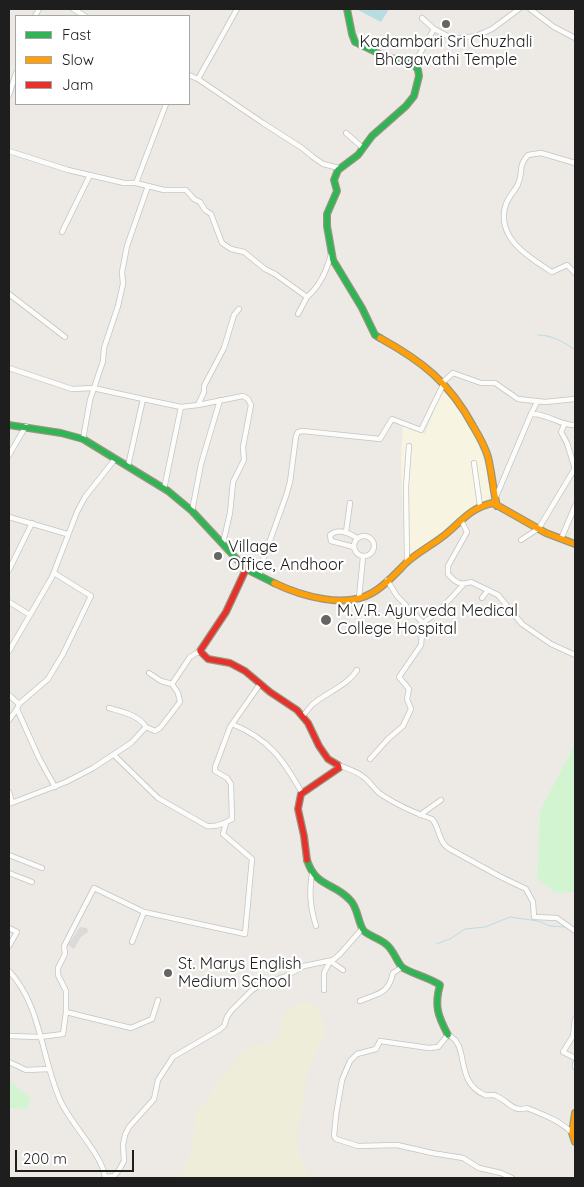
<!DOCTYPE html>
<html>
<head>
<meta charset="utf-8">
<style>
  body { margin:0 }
  #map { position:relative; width:584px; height:1187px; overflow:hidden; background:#edeae6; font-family:Quicksand,sans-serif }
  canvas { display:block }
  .frame { position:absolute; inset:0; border:10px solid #1e1e1e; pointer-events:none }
  .legend { position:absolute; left:15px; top:15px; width:175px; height:90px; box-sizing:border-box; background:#fff; border:1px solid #a5a5a5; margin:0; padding:6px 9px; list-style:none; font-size:15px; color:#1e1e1e }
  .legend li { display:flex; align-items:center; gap:10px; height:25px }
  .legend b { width:25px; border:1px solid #a5a5a5 }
  .scale { position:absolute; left:15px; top:1150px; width:119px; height:22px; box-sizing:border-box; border:2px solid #1e1e1e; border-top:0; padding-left:6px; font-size:15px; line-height:18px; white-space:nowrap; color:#1e1e1e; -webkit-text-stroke:4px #fff; paint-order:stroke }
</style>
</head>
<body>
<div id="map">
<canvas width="584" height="1187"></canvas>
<div class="frame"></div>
<ul class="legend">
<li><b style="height:6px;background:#30b455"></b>Fast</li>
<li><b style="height:6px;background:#ff9f0a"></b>Slow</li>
<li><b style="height:6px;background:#e5322d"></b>Jam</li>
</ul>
<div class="scale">200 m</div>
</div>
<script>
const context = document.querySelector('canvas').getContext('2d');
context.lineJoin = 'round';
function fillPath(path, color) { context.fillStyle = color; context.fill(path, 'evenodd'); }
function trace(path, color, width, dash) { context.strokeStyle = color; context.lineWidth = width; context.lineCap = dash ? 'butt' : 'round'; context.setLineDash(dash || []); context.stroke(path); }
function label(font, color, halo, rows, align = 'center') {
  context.font = font + ' Quicksand,sans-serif'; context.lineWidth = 4.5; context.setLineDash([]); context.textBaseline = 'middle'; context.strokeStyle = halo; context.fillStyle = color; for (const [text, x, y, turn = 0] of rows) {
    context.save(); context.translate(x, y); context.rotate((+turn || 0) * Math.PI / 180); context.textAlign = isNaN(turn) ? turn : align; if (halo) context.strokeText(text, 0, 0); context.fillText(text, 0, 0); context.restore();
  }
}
fillPath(new Path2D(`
  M80,927L87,928L88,932L81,937L74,949L68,945Z`), '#dcdad8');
fillPath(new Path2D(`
  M443,388L454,398L473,431L487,468L491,489L490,496L488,499L480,503L425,547L413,556L404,558L401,459L403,426L425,434Z`), '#f7f4e1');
fillPath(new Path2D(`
  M305,1002L317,1006L327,1033L320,1044L306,1076L302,1112L297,1132L298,1148L305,1169L312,1178H180L190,1153L196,1112L207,1100L221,1079L248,1046L267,1044L279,1036L282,1020L288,1008Z`), '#eeedd9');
fillPath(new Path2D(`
  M575,744V892L555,893L537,878L540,811Z
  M9,1080L30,1098L28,1109L9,1108Z`), '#d3f4d1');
fillPath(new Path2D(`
  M356,9H389L381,22Z`), '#b8dce2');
trace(new Path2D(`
  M538,335C552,335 564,342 575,350
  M574,927L575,926
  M436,944L450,939L465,929L485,927L510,917L538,921L550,926L566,927`), '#b8dce2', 1);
const street = new Path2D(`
  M73,9L85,16
  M530,9L554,27L575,38
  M35,16L39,9
  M422,18L434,29
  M414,64L434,29L453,39L476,36L492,29L519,9
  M189,75L198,79L263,123L302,148L313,157L323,164L339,168
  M198,79L237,9
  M9,95L16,73
  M166,104L136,183L164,190H186L194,199L200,202L205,210L211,214L222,243L231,249L244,252L265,269L275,274L307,297C320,286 327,270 331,254
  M346,133L363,148
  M9,151L68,170L124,183H136
  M575,163L541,153L528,155C517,167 524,172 518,184C515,191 509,196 506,204C495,237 528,257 552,272L567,265L575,273
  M62,232L90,175
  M9,294L65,337
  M298,314L307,297
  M9,368L72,389L93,388L143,399L128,466
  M443,382L453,373L481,383H495L518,399L545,402L575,399
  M143,399L181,407L198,405L243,396L248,399L251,405L243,447L244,460L233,482L230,513L223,543
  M198,405L204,392V386L224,348L234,315L239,309
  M531,414L537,402
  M565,423L561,432L567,443L575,469
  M83,439L90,400L103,361L104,348L118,306L123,284L122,272L127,246L148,186
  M9,455L26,426
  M474,463L480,506
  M164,489L181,407
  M495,499L531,414C548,413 560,426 575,425
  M192,511L201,464L220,400
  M9,517L67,534
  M461,520L467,532L448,566V574C455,582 460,586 471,582L498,595L522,624L551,644L575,655
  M346,532L350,503
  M354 546a10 10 0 1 1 20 0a10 10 0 1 1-20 0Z
  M561,539L575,506
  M521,540L539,528L575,468
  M354,547L331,541L330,535C338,528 350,533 357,538
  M407,562L406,487L409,446
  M9,570L32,523
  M54,573L91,596L63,654L48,679L19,704L17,709L39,758L55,787
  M260,575V568L286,496L290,482L296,436L298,432L303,431L380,439L392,419L421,430L444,383
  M387,580L397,596L423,623L439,611L463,585
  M359,598L363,557
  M482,598L488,590
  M9,602L30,615
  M9,651L52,577L77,512L85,497L115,459
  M149,673L161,681L172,684
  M9,695L19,704
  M109,708C123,712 138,715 146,727
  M303,716C306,712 309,708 313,704C326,693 348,685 357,670
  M9,720L17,709
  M232,724C269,739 283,759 302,793
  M114,755L158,798L207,826C217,827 224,824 232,819L231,784L227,778L215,771V767L230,727L260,684
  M370,759L388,739L403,726L411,709L407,699L409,689L399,677L421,645L423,623
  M338,765C348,769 358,771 366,779C372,784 375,791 382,795C397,805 415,813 432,819C440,828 438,841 448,848L499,876L526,889L533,902L534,917L557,918L575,931
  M9,792L12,802
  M9,804L66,782L93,768L131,743L146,727L155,731L160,728L180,702L178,693L172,684L190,657L200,651
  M420,815L441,800
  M9,855L42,868
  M9,873L32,882
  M312,873C309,893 310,906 316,926
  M144,912L94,888L64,946L65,954L58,968V975L66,991V1012L131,1028L152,1019L158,1000
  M9,928L17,932L9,946
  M132,942L144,912L245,934L252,859L223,834L226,823
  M9,971C42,1006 41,1059 61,1102C71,1124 104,1157 105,1178
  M324,990V973L330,961L343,970
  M360,1001C378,993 388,995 393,973L402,967
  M575,1019L573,1036L563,1052L575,1058
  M9,1036L40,1037L63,1034L66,1012
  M9,1062L26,1070L49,1069
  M575,1064V1067
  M105,1177L114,1176L119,1170L124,1161L123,1145L125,1135L129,1127L154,1099L158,1080L173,1057L219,1030L224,1026L227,1017L231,1011L251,991L258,986L286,976L304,966L333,960L340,954L362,929
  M512,1178L501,1173L479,1168L463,1158L432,1153L397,1145L358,1146L336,1139L334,1136L336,1115L342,1080L350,1061L357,1054L376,1049L380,1041L429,1048L438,1047L448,1035C471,1045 453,1081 485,1095C488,1096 493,1094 496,1096C508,1100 512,1113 527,1108C542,1114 561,1121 572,1133`);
const fast = new Path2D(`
  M347,9L352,34L355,42L384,56L414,64L418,70L419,76L414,96L406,106L372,136L358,155L338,170L334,180L337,191L327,214V226L333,260L362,308L375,335L380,338
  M9,425L61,433L83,439L168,491L192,511L246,569L274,583
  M307,860C316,888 334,882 350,900C358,907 358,924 364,931C369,936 381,939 387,945C394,951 397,962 402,967C407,972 431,978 440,985C434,1006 438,1016 448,1035`);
const slow = new Path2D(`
  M380,338C422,361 450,383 473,426C479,436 485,446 488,457C492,473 493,490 497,506
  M274,583C301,596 345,609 372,593C385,586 396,573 406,563C418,552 434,544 446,534C463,520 470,508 493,503L546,533L575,544
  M575,1113L572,1133L575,1142`);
const jam = new Path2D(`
  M246,569L226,612L200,651L208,659L230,663L245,671L270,692L297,710L308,723L319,746L328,759L338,765L339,768L301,794L298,809L304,836L307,860`);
trace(street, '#c5c4c2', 6);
trace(fast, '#97967e', 8);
trace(slow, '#97967e', 8);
trace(jam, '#97967e', 8);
trace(street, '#fcfcfb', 4.5);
trace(fast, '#30b455', 5.5);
trace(slow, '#ff9f0a', 5.5);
trace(jam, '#e5322d', 5.5);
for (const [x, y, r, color] of [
  [446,24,5,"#666564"],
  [218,556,5,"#666564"],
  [326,620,6,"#666564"],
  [168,973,5,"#666564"]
]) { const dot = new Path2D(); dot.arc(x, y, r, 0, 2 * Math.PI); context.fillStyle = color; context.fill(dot); trace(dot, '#fff', 2); }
label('16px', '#1e1e1e', '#fff', [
  ["Kadambari Sri Chuzhali",446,42,"center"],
  ["Bhagavathi Temple",446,60,"center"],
  ["Village",228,547],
  ["Office, Andhoor",228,565],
  ["M.V.R. Ayurveda Medical",337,611],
  ["College Hospital",337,629],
  ["St. Marys English",178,964],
  ["Medium School",178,982]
], 'left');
</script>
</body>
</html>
